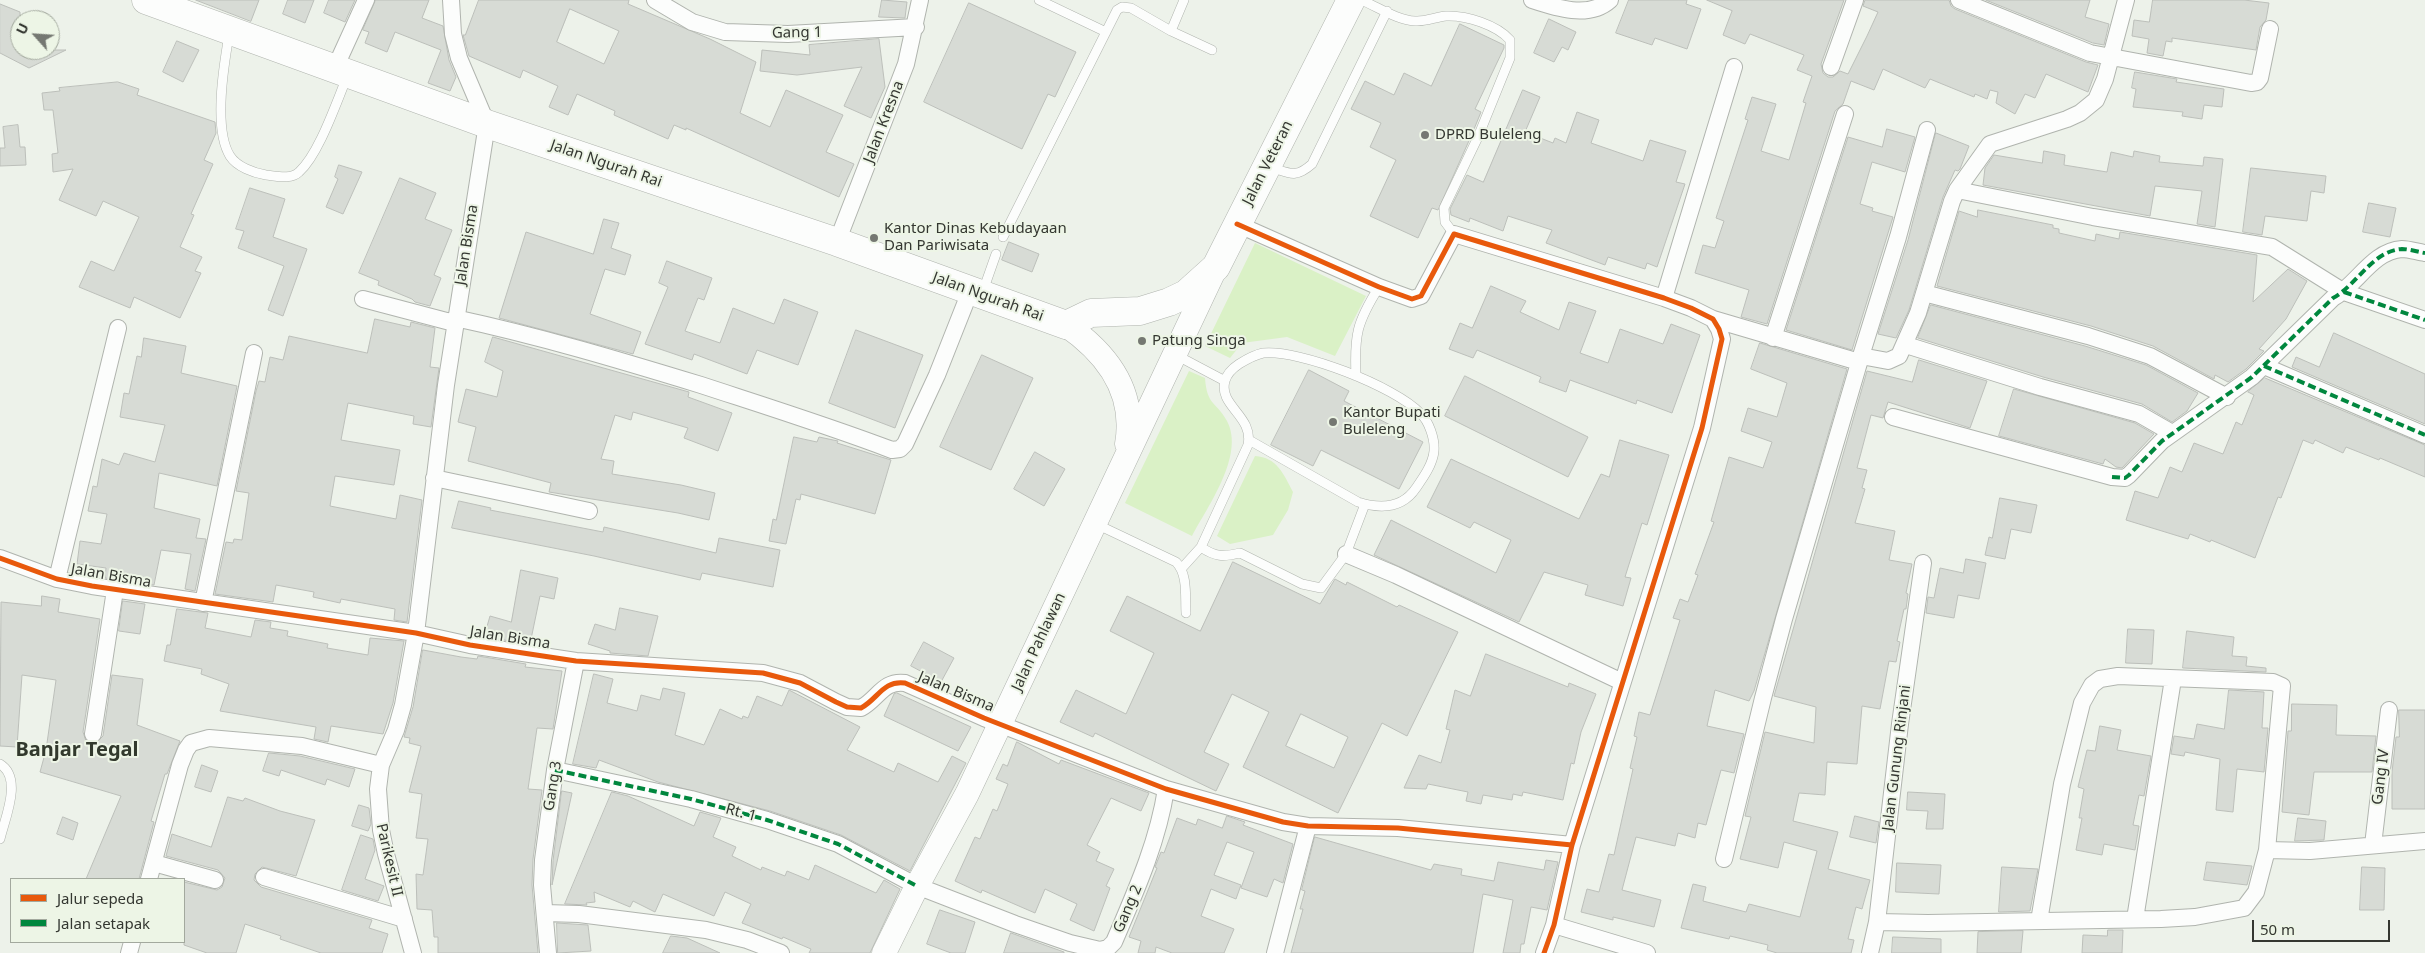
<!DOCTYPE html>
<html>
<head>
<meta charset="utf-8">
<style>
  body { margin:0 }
  #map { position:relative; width:2425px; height:953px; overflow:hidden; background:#edf2ea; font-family:"Noto Sans",sans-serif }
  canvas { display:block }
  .legend { position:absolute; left:10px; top:878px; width:175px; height:65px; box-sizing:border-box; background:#edf5e6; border:1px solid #a3a99e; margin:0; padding:6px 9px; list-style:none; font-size:15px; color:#343731 }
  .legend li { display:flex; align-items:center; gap:10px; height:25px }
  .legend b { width:25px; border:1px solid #a3a99e }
  .north { position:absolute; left:10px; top:10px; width:50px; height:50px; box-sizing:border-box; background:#edf5e6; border:1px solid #a3a99e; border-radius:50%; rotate:296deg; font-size:14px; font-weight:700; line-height:20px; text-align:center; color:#343731 }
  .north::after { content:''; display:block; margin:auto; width:18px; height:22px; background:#757872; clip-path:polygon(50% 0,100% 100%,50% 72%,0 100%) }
  .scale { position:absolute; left:2252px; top:920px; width:138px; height:22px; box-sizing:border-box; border:2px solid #343731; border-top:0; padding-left:6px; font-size:15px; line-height:18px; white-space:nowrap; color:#343731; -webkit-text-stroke:4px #edf5e6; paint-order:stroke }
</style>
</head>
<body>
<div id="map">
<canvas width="2425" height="953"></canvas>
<ul class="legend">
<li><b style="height:6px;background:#e8590c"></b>Jalur sepeda</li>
<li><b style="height:6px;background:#00873e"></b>Jalan setapak</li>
</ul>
<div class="north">U</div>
<div class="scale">50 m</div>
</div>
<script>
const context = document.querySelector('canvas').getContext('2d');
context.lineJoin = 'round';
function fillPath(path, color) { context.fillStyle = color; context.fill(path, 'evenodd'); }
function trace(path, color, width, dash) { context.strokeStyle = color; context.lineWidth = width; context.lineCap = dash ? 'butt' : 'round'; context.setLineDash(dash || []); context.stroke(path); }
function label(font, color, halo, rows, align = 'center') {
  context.font = font + ' "Noto Sans",sans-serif'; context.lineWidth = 4; context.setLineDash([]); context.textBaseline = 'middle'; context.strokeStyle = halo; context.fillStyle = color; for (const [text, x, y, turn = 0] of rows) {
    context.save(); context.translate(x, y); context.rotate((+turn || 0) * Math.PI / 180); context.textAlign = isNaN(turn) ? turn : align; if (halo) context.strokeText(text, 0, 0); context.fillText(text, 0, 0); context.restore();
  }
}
fillPath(new Path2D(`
  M1255,243L1366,296L1335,356L1287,337L1242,343L1230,358L1205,346Z
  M1189,371L1205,378C1207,406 1216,401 1227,421C1245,455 1208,506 1192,536L1125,503Z
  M1255,456C1277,457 1284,475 1293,492L1288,510L1273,535L1230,544L1217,536Z`), '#daf1c6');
const building = new Path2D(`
  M196,0H259L251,21Z
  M288,0H314L305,23L283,14Z
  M329,0H355L345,22L324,13Z
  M376,0H429L422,18L443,26L449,60L456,77L450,91L428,83L441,50L395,32L387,52L365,43L369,32L363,30Z
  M479,0H629L628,4L710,39L756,62L740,113L770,127L786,90L843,115L826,152L854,164L839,197L686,128V130L674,125L668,139L614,115L615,111L577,94L568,115L549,107L558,86L523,70L520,78L469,56L463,35H465ZM570,9L619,31L604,64L557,42Z
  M882,0L907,2L905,18L879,17Z
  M1629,0H1687L1686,4L1701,9L1687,49L1655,38L1652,45L1616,33Z
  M1707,0H1844L1821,64L1823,73L1828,77H1833L1840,71L1848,74L1867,36L1878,12L1863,6L1865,0H1949L1951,6L1955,9L2086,62L2098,65L2088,92L2046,74L2035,98L2025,94L2015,114L1996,103L1998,92L1990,90L1987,99L1975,94L1974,97L1930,79L1925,88L1883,69L1874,90L1851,81L1843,104L1835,111L1767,324L1741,317L1749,290L1695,273L1703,245L1715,248L1724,221L1716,218L1748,120L1745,119L1752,97L1776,104L1761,151L1789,160L1806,103L1803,102L1812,76L1797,70L1804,55L1750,34L1745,44L1723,35L1732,11Z
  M1986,0H2090L2085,17L2109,24L2104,45L2093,43Z
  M2153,0H2244L2269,3L2266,20L2260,27L2256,50L2172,38V42L2166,41L2163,56L2147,53L2149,39L2132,36L2134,20L2149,22Z
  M969,3L1076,52L1055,97L1048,94L1022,149L924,102Z
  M0,4L20,12V50H66L29,68L0,53Z
  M1549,19L1576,32L1568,50L1562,47L1554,62L1534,53Z
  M1460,24L1504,45V48L1475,109L1481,112L1472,134L1438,210L1432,208L1418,238L1370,216L1396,160L1370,147L1381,123L1351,109L1365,81L1394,95L1404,73L1431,86Z
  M879,39L885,87L871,118L844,106L862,67L797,75L760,71L762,50L810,55L809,45Z
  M177,41L199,50L183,82L163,72Z
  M2135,72L2177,79L2176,82L2224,89L2222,107L2204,105L2202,119L2182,116L2183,112L2133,107L2136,89L2132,88Z
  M118,82L139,89L137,95L215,122L216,133L204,160L213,164L191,214L194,215L180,247L202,257L195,271L201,273L180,318L134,297L130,308L79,287L91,261L114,271L139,217L103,201L96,216L59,200L73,169L53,172L52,154L58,153L53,110H44L42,93L60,91L59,88Z
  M1523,90L1540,97L1525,132L1553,143L1555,138L1566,143L1577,112L1599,120L1591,143L1643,161L1650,140L1686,151L1676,182L1685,184L1657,267L1647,263L1645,269L1608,257L1605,265L1546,243L1552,230L1508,216L1503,231L1470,218L1469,222L1451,215L1450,209L1467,175L1483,182Z
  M18,125L20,147H25L26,165L0,166V148H5L3,127Z
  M1887,129L1915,137L1905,172L1872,162L1860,204L1873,208L1872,211L1893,217L1852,350L1786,330L1848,137L1882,147Z
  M1936,133L1969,146L1960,169L1958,171L1955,170L1943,197L1909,310L1896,338L1878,334L1908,240Z
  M2044,151L2065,155L2064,165L2107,172L2111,152L2133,157L2134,151L2160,156L2159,162L2203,166L2204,157L2223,159L2215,227L2197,224L2202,191L2155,186L2150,216L1983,185L1985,168L1994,155L2042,163Z
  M339,165L362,172L343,214L326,207L338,179L335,177Z
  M2251,168L2326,176L2324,193L2311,191L2307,221L2265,216L2262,235L2243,232Z
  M400,178L436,193L425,219L452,230L434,275L441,278L430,306L415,302L412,299L378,285L379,281L359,273Z
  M250,188L285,199L273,237L307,249L283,316L268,310L284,266L238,248L244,231L236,229Z
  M2369,203L2396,208L2390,237L2363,232Z
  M1978,210L2053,225V228L2059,229V233L2095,241L2096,234L2119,239L2120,232L2257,255L2253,302L2288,269L2307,281L2286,319L2259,349L2264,351L2246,369L2228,382L2215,375L2214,379L2153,346L2091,326L1937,286L1959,211L1977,217Z
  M604,219L619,223L611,248L631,255L625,275L605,269L590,314L641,332L633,354L499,318L526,232L593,254Z
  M1009,242L1039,254L1032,272L1002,260Z
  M667,261L712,278L704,300L698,298L685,331L720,343L733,308L774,324L784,299L818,312L798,365L757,350L747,374L694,354L692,360L645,344L668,287L659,283Z
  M1491,286L1526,301L1520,312L1559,330L1569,302L1596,311L1580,353L1608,363L1620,329L1663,344L1671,324L1700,335L1672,413L1637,400L1636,404L1570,380L1566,392L1539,382L1541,377L1477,350L1473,358L1449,349L1460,323L1472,328Z
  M1931,305L2085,346L2146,365L2198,393L2187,411L2172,422L2142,404L2043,377L1918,338Z
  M375,319L410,327L411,322L435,328L430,367L439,368L431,427L413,424L414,416L348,403L341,440L400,450L394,485L335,476L330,506L396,519L400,495L422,500L407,622L394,620L395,609L341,599L340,603L313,597L314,592L276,585L273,602L215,594L226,542L233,543L234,539L242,540L249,493L236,491L256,391L259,381L265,382L270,357L283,360L289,336L367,353Z
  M856,330L923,355L895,428L829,403Z
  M2334,333L2425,374V424L2292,367L2296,357L2319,367Z
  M493,337L689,392L688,397L732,413L718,451L684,438L688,428L633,412L631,420L615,415L601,459L614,461L612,474L681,485L715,493L709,520L678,513L549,492L551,483L468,461L476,427L458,422L466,389L497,397L503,371L485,362Z
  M144,338L186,346L181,373L237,386L217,486L159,473L154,508L200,519L196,538L206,539L195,591L185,589L191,554L161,550L154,585L105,578L106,568L77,564L80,541L101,544L107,514L88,511L93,486L97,487L102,459L119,465L124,453L155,462L165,425L120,417L124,393L129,394L137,356L141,357Z
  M1760,343L1847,369L1754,691L1749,701L1715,690L1707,726L1744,734L1734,773L1721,770L1706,825L1698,823L1695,838L1678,833L1675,846L1636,837L1622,890L1661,900L1654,927L1613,917V920L1581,912L1587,889L1599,892L1609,854L1614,855L1633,769L1630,768L1637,737L1634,736L1639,712L1650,715L1680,620L1673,618L1680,599L1688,602L1698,575L1695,574L1714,522L1711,521L1729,457L1763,468L1772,442L1741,431L1748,408L1777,417L1787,383L1751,369Z
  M982,355L1033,378L991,470L940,447Z
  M1919,360L1987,381L1970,428L1888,402L1883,418L1871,415L1857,468L1867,470L1862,488L1865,489L1855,523L1895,531L1889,560L1912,564L1906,593L1908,594L1906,609H1904L1897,641L1900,642L1896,662L1889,661L1880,709L1862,706L1857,764L1827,762L1825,795L1799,793L1793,821L1838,832L1828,869L1870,880L1862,909L1856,907L1848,939L1854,940L1851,953H1777L1767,950L1768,945L1730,936L1729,939L1681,928L1693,884L1706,887L1703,901L1746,912L1749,904L1800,917L1817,851L1784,842L1778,868L1740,859L1751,817L1745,816L1765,732L1814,743L1816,707L1774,696L1867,371L1912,382Z
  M1309,370L1349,391L1344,401L1423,442L1399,489L1321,450L1313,466L1271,445Z
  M1465,376L1588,437L1568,477L1445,416Z
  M2265,378L2425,445V477L2380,458L2379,460L2346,447L2343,453L2315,440L2313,444L2303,440L2281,498L2278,497L2255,558L2211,540L2210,542L2190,534L2188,539L2126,520L2135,491L2158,498L2170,467L2182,472L2194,443L2223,454L2236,422L2242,425L2254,395L2248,392Z
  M2014,389L2135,423L2154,434L2122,468L2116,467L2105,459L2103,464L1999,436Z
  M794,437L817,442L819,437L838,441L837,443L891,460L875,514L801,494L800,500L796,499L786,544L769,541L773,519L776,520Z
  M1620,440L1669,455L1647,525L1642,523L1625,577L1631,578L1623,606L1585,595L1588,585L1544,572L1519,622L1374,555L1391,520L1496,573L1511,540L1474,522L1470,528L1427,507L1451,459L1579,519L1601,474L1609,477Z
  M1035,452L1065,469L1044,506L1014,489Z
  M2000,498L2037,505L2031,533L2011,529L2005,559L1985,555L1989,537L1992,538Z
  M459,501L491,508L490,510L603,532L604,527L716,553L719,538L780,550L773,587L702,573L700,580L594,556L452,528Z
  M1966,559L1986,563L1979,599L1958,595L1954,618L1926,613L1928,597L1934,598L1940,568L1963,573Z
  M1233,562L1320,604L1335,579L1346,585L1347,582L1397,607L1399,605L1458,632L1407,736L1382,723L1338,813L1243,767L1269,712L1232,694L1204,752L1229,764L1216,791L1095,733L1093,737L1060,722L1076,690L1126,714L1154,653L1110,631L1127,596L1200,631ZM1301,714L1348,737L1334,768L1286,746Z
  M521,570L558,578L554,599L540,596L530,644L484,637L490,616L511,622Z
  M42,596L60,599L58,612L100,619L83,732L86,741L96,743L103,736L112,675L143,679L137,725L180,741L167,774H165L151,821L154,822L139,879H86L121,796L40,772L46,750L56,680L22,675L17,747L0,746L1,602L41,606Z
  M123,601L145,604L140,634L119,631Z
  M620,608L658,616L648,656L610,653V651L588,644L595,624L615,630Z
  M177,609L208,613L205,628L251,637L255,620L271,622L270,628L288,631L287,636L328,644L327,648L368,655L370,638L404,641L393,703L383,734L331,726L328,742L314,739L316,727L220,711L229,684L201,674L202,669L164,661L167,645H170Z
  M2128,629L2154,630L2152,664L2126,663Z
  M2187,631L2234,637L2232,656L2247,657L2246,666L2266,668V672L2183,668Z
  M924,642L954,658L941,682L911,666Z
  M423,650L461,657L477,659L478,656L526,664L525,667L562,671L553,729L537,728L528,789L542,790L533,859L532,885L538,953H438V937H434L432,910L417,909L416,874L423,875L428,839L416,838L422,794L409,792L421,746L409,743L410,738L404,737L413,707Z
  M1486,654L1568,687L1569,683L1596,694L1581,732L1574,764L1571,763L1563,800L1523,792L1522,796L1513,794L1512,800L1483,795L1481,804L1466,801L1468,792L1428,784L1426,789L1404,788L1419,755L1441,763L1450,730L1446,729L1455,690L1470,696Z
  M594,674L613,679L607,703L637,711L641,695L660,700L663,688L685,693L675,735L704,745L720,709L742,719L743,716L748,718L757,696L782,706L789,690L860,727L847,750L894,772L898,763L938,782L952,756L966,763L910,871L841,835L770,811L658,782L599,760L596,768L573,764Z
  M2229,690L2264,692L2262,728H2268L2264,772L2237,769L2233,812L2216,810L2220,759L2185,752L2184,756L2171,754L2174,736L2194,739L2197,724L2224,729Z
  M897,693L971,727L958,751L884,716L894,694Z
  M2292,704L2337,705L2336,735L2376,736L2372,772H2314L2309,815L2282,812L2288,731H2291Z
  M2399,710H2425V809H2392V772L2396,737H2399Z
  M2100,726L2121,730L2117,750L2151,756L2144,796L2139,795L2133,825L2139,826L2135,850L2104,844L2102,855L2076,850L2082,818H2079L2084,789L2078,787L2087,750L2095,751Z
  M1017,742L1059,764L1061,760L1149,793L1141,811L1111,798L1087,845L1100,852L1096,861L1114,869L1106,886L1110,888L1094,931L1070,920L1077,904L1045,889L1035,913L982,890L981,893L955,881L975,837L980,839L993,809L997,811L1008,784L996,779L1003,764L1007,766Z
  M269,753L300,756L355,769L349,787L327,779L325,785L281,770L279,776L263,771Z
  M202,765L218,771L211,792L195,787Z
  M562,791L572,793L552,885L553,861Z
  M612,792L628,796L694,826L700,812L721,818L713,837L736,847L732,856L761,870L762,867L785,876L787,871L809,880L815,865L876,893L884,880L900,889L870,953H809L811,949L783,937L782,939L742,923L751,904L725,892L714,916L663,894L655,912L633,901L630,907L594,892L595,902L586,903L587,905L565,904Z
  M1908,792L1945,794L1943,829H1926L1928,811L1907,810Z
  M228,797L243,801L245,798L280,811L315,820L296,876L262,867L255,874L254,880L261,887L372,920L369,928L388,934L382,953H321L280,939L281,936L245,924L236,953H207L184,945V882L217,890L222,887L225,878L218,870L166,856L172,834L211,847Z
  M359,805L369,808L371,824L368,831L352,826Z
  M1227,816L1245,822L1243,825L1293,844L1283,883L1274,879L1267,897L1241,888L1254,852L1227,842L1214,875L1241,885L1236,899L1211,889L1201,916L1234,929L1224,953H1172L1156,947L1155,953H1138L1141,941L1129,937L1157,868L1155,867L1161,852L1164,853L1177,818L1196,825L1198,819L1222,828Z
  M1855,816L1879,822L1876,843L1850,837Z
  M63,817L78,823L73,840L57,834Z
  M2298,818L2326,821L2324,840L2295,841Z
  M361,835L373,839L375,850L365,879L384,886L378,901L342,890Z
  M1315,837L1431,870L1434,864L1462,869L1461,875L1494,881L1498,862L1544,870L1546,860L1558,862L1547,910L1531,907L1524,944H1521L1520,953H1503L1513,900L1483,894L1473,953H1291L1303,909H1300L1305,891L1302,890Z
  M2207,862L2252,866L2247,885L2204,880Z
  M1897,863L1941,865L1939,894L1896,892Z
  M2002,867L2038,869L2030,911L1999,912Z
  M2362,867L2385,868L2384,910H2360Z
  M940,910L975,922L965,953H951L927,944Z
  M557,923L588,925L591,951L558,953Z
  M2108,930H2123L2122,953H2082L2083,935L2107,936Z
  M2023,931L2021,953H1977L1978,932Z
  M1011,933L1064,952V953H1004Z
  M671,936L687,938L720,953H663Z
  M1893,937L1941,939V953H1892Z`);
fillPath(building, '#d7dbd5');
trace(building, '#bcbfba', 1);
const service = new Path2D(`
  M1039,0L1106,32
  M1361,0C1378,7 1397,20 1415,21C1425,22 1436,17 1446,16C1466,15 1497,25 1510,40V58L1478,137L1444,208L1445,222L1454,234
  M1171,31L1184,0
  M229,35C224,64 213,129 230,156C237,167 254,173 266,175C276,176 291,180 299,172C319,154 336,103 347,77
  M1270,167C1290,173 1295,179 1312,164L1387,11
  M1003,237L1117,10L1122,7L1131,8L1171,31L1212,50
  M983,291L996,254
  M1174,354L1225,381
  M1356,376C1354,335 1357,322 1379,287
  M1096,524L1176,562C1188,574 1185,596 1186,613
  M1201,547C1215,557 1223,557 1240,553L1302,584L1321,588L1346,554L1365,504
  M1182,568L1201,547L1248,445C1254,416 1218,406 1225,381C1227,373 1233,368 1239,364C1247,359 1254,355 1263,353C1299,349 1396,387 1420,413C1429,421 1435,439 1434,451C1433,464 1423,478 1416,488C1402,509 1380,509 1358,502L1249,440
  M0,764C23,778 5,818 0,839`);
const minor = new Path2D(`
  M655,0L692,22L725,32L788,34L916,27
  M1532,0C1556,8 1589,19 1610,0
  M1959,0L2090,53L2251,83L2257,82L2260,78L2270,29
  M1831,67L1855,0
  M335,68L366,0
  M1957,190L2093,217L2272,247L2344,292L2425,320
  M1237,224L1379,287L1412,299L1421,296L1454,234L1664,298L1691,308L1713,319L1719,329L1722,339L1702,428L1572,845L1554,925L1544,953
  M837,242L906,64L920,0
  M1924,293L2088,336L2150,356L2227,397
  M1664,298L1734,67
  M363,299L454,323
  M455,318C539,336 619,360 701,385C765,406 829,426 892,450L900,449L905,444L937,375L971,289
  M1713,319L1859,362
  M1773,338L1845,114
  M1906,345L2040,387L2139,414L2172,433
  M1861,356L1888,361L1899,356L1918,313L1952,201L1957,190L1990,144L2067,119L2080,113L2096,100L2105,79L2126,0
  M2264,366L2425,435
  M1893,417L2112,477L2125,478L2129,475L2162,441L2252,377L2333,298C2357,285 2372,251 2402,249C2409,249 2418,252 2425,253
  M434,478L589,511
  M1346,554L1396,575L1622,682
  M0,558L57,579L92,586L416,633L470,645L576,661L763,673L800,683L836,702L847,707L861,708C878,699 883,680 905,683L984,718L1166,789L1283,822L1308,826L1398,828L1572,845
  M57,579L118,328
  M203,603L254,353
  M93,734L115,590
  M555,770L691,799L767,820L838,844L917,886L1015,924L1070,943L1100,950L1108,948L1114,942C1135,893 1158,842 1166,789
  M2373,845L2389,710
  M2267,850L2310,851L2425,841
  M1724,859L1763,698L1784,619L1861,356L1898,237L1927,130
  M154,863L215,880
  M264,877L404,919
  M149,879L180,765L186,750L191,743L209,738L302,746L381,765
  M545,913L579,914L706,930L747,940L781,953
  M2135,919L2173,679
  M1877,922L1928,923L2161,919L2195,917L2244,908L2256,892L2267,850L2282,686L2273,682L2118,676L2100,679L2092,685L2082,703L2062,784L2039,921
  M1554,925L1647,953
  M129,953L132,942
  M413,953L386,854L381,830L378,789L381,765L396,730L403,705L416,633L446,385L487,124L459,58L453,34L451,0
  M548,953L542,885L543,860L555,770L576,661
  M1275,953L1308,826
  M1870,953L1877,922L1900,724L1923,563`);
const secondary = new Path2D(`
  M1066,325C1108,354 1136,392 1127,444
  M884,953L917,886L967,794L1214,271`);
const trunk = new Path2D(`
  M146,0L487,124L837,242L1066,325L1091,313L1140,311L1169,302L1186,294L1216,267L1351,0`);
trace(service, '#b0b4ae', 10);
trace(minor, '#b0b4ae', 18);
trace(secondary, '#b0b4ae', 25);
trace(trunk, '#b0b4ae', 29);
trace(service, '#fcfdfc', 9);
trace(minor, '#fcfdfc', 16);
trace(secondary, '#fcfdfc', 24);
trace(trunk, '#fcfdfc', 28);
trace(new Path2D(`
  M2344,292L2425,320
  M2264,366L2425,435
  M2112,477L2125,478L2129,475L2162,441L2252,377L2333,298C2357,285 2372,251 2402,249C2409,249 2418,252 2425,253
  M555,770L691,799L767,820L838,844L917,886`), '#00873e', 4, [8, 4]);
trace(new Path2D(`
  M1237,224L1379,287L1412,299L1421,296L1454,234L1664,298L1691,308L1713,319L1719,329L1722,339L1702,428L1572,845L1554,925L1544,953
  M0,558L57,579L92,586L416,633L470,645L576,661L763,673L800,683L836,702L847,707L861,708C878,699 883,680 905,683L984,718L1166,789L1283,822L1308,826L1398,828L1572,845`), '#e8590c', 5);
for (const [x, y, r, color] of [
  [1425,135,5,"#757872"],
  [874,238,5,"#757872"],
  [1142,341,5,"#757872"],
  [1333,422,5,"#757872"]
]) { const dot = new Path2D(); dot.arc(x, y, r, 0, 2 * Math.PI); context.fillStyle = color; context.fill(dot); trace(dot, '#edf5e6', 2); }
label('15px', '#343731', '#edf5e6', [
  ["Gang 1",797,33,-1],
  ["Jalan Kresna",884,122,-69],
  ["Jalan Veteran",1268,163,-63],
  ["Jalan Ngurah Rai",606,164,19],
  ["Jalan Bisma",467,245,-81],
  ["Jalan Ngurah Rai",988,297,20],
  ["Jalan Bisma",111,576,10],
  ["Jalan Bisma",510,638,9],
  ["Jalan Pahlawan",1039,642,-65],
  ["Jalan Bisma",956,692,23],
  ["Jalan Gunung Rinjani",1897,758,-83],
  ["Gang IV",2381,777,-83],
  ["Gang 3",553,786,-81],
  ["Rt. 1",741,813,15],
  ["Parikesit II",389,860,77],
  ["Gang 2",1128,909,-67]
]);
label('15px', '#343731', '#edf5e6', [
  ["DPRD Buleleng",1435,135],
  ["Kantor Dinas Kebudayaan",884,229],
  ["Dan Pariwisata",884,246],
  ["Patung Singa",1152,341],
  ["Kantor Bupati",1343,413],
  ["Buleleng",1343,430]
], 'left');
label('bold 20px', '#32392d', '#edf5e6', [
  ["Banjar Tegal",77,750]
]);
</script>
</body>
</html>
